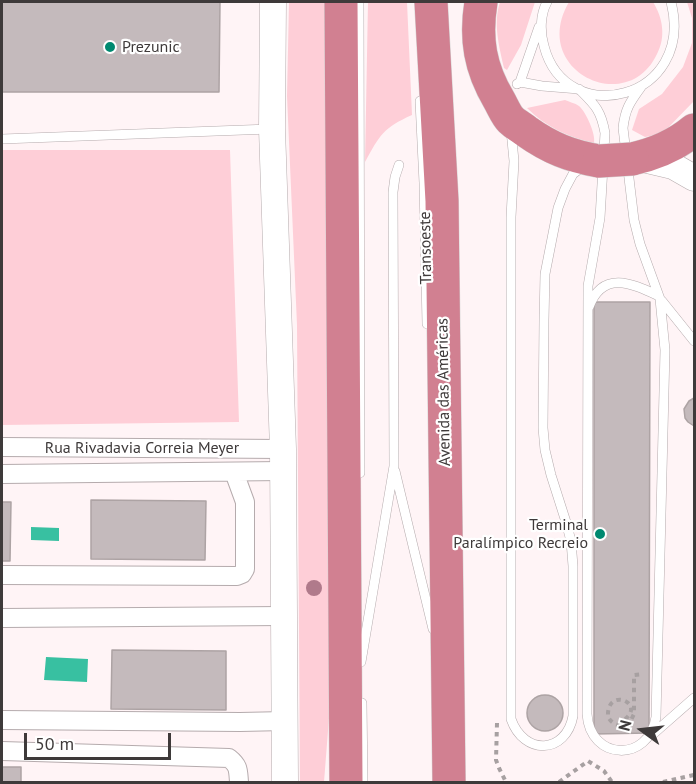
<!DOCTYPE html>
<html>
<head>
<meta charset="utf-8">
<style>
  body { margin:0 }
  #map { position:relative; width:696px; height:784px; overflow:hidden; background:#fff4f6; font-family:"PT Sans",sans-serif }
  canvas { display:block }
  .frame { position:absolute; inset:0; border:3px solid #3e3a3a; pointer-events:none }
  .north { position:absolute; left:612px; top:700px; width:60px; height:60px; -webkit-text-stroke:4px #fff; paint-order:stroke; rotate:285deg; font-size:16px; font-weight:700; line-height:24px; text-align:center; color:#3e3a3a }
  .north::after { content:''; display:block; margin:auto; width:21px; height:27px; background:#3e3a3a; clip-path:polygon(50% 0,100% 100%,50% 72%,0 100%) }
  .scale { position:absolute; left:24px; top:733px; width:147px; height:27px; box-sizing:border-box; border:3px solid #3e3a3a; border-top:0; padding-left:8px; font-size:18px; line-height:21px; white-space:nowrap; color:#3e3a3a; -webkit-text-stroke:4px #fff; paint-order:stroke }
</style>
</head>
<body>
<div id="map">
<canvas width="696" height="784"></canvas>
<div class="frame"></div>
<div class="north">N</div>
<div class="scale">50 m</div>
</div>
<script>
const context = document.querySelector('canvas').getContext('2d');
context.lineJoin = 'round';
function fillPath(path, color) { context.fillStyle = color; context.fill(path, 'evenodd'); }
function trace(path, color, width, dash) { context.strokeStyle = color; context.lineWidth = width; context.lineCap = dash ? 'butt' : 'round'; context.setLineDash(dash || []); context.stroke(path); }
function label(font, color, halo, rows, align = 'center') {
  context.font = font + ' "PT Sans",sans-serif'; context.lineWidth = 4.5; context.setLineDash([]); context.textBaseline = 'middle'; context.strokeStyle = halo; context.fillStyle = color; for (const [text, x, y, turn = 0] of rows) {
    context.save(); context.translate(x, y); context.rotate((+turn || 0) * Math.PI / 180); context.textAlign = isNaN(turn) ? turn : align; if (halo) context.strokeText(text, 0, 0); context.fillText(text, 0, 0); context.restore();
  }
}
fillPath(new Path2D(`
  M289,2H327L334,654L324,782H300L297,325L287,96Z
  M368,2H407L412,115C383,128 380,135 365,162Z
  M500,2H535L521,45L507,70L504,68C499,46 493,23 500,2Z
  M569,2H653C663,18 666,37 657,54C627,118 529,70 569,2Z
  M687,2H694V101L662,134L645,137L632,130L639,109L662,94L683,67L692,43V18Z
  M565,100C569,102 575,103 579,106C586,112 596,134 594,143C568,137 546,127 527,108Z
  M2,150H230L239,422L2,425Z`), '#feced7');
fillPath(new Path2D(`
  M31,527L59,528V541L31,540Z
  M46,657L88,659L87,682L44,680Z`), '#38c0a1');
const building = new Path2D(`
  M2,2H220L219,92H2Z
  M594,302H650L649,733L594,734Z
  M694,398V426L688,422L685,418L684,409L689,401Z
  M91,500L206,501L205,560L91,559Z
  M2,502H11L10,561H2Z
  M112,650L226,651V710L111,709Z
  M527 713a18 18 0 1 1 36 0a18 18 0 1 1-36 0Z
  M2,767H21V782H2Z`);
fillPath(building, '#c4babc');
trace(building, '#ada3a4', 1.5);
const lane = new Path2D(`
  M359,2L360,473
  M547,2C540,15 540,32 544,46C566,131 696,100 671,2
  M520,82L542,86L579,89C595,105 601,110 605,133L600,218L588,286L587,714C590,761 649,763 656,717L665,350L660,299L640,244L634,220L623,128C625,109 630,102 641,87
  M517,84L520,82L539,27
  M420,101L424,183L427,324
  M511,130L514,161L511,217V719C524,756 566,754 573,716V566L571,541L566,522L551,475L545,450L543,428L544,320L545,274L558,208L565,189L573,174L582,167
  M2,139L270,129
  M662,301L694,341
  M589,307C603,269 633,284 659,296
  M395,471L433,629
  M361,662L394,466L393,192L395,177L399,165
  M362,703L363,782
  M653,734L694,698`);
const street = new Path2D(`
  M2,447L283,449
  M2,474L283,471
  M2,575L237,576L242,574L245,569V502L234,472
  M2,618L284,616
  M2,720L240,722L285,721
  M2,751L229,758C239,766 238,770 239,782`);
const secondary = new Path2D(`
  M273,2L272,129L283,449L285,782
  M639,158L673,166L694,178`);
const highway = new Path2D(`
  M341,2L346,782
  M431,2L442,201L449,782
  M481,2C475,39 480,68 499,100C503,107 506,115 511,120C515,124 521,127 526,131C550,148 570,156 599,161
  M632,159C655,154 676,145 694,130`);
trace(lane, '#b5abad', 10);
trace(street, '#b5abad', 20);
trace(secondary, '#b5abad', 27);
trace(highway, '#d5d4d4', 34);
trace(new Path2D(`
  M625,719C646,703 606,686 608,717C613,726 622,727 630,722L634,714V675L643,674
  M497,723L496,760L499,768L506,782
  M559,782L588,761L604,771L612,782
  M663,782L694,775`), '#a7a0a1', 4, [4.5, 4.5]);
trace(lane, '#fff', 9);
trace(street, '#fff', 18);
trace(secondary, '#fff', 26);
trace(highway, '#d18091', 33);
const highwayBridge = new Path2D(`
  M599,161L632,159`);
trace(highwayBridge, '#d5d4d4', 34, []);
trace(highwayBridge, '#d18091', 33);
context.fillStyle = '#b07a8b';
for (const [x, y] of [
  [314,588]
]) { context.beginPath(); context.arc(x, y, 8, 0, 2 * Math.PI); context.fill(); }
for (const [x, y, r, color] of [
  [110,47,6,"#008970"],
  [600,534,6,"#008970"]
]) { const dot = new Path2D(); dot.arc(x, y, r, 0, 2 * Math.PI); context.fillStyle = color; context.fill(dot); trace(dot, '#fff', 2); }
label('16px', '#3e3a3a', '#fff', [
  ["Prezunic",122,47],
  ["Terminal",588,525,"right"],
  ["Paralímpico Recreio",588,543,"right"]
], 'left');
label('16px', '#3e3a3a', '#fff', [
  ["Transoeste",426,248,-91],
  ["Avenida das Américas",444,392,-91],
  ["Rua Rivadavia Correia Meyer",142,448]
]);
</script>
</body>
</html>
